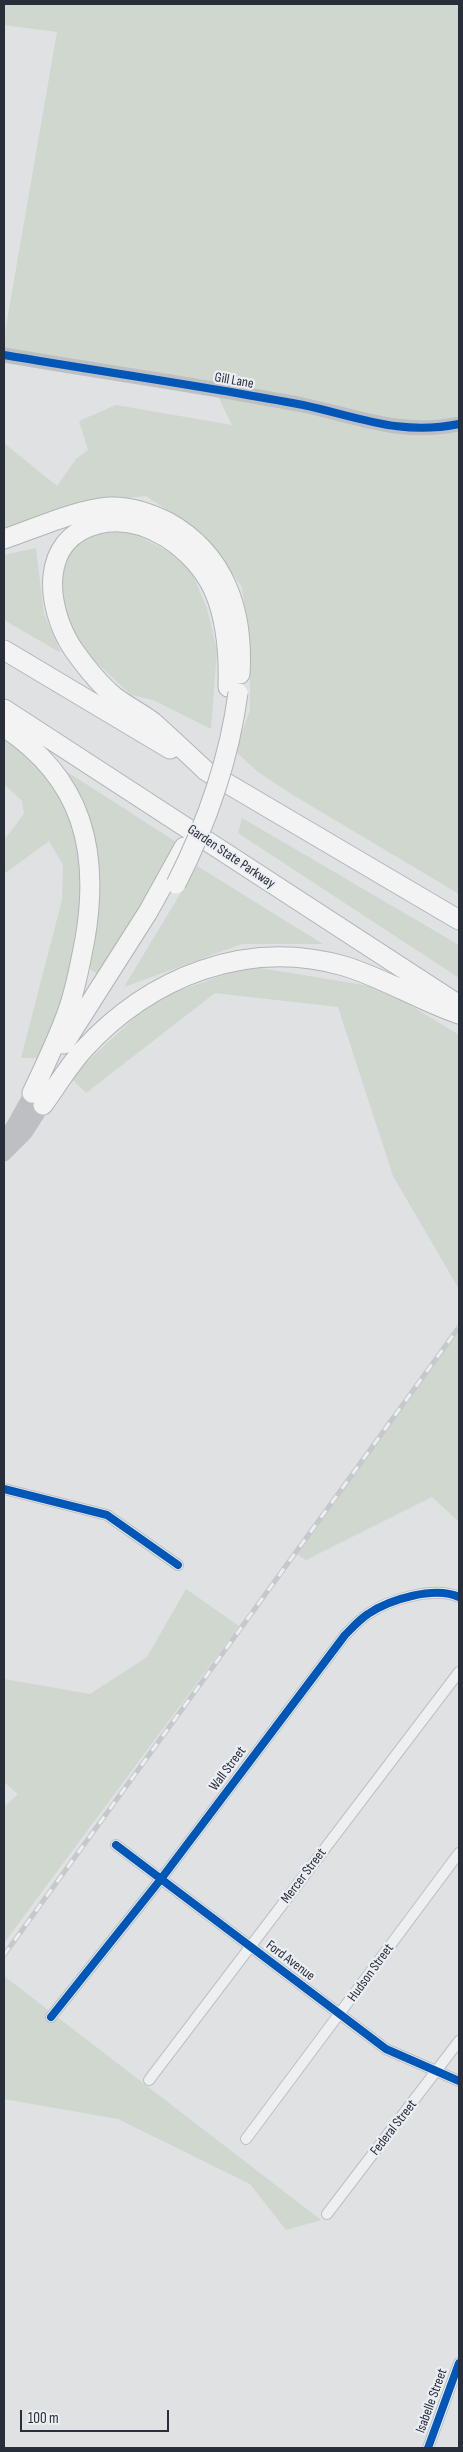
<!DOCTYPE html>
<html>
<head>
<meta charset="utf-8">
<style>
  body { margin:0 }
  #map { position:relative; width:463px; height:2452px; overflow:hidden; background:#dfe1e3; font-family:"Sofia Sans Condensed",sans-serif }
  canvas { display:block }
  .frame { position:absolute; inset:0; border:5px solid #282e3a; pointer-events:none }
  .scale { position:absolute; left:20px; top:2410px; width:149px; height:22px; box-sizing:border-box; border:2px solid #282e3a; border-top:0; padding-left:6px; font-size:15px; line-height:18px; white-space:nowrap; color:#282e3a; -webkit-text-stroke:4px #eceef3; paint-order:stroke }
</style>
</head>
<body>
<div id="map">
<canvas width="463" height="2452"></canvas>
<div class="frame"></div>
<div class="scale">100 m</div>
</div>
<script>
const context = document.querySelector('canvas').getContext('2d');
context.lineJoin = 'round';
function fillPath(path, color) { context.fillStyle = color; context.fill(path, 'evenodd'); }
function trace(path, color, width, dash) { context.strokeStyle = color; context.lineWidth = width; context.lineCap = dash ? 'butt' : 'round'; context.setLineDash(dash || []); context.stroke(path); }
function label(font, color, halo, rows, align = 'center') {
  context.font = font + ' "Sofia Sans Condensed",sans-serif'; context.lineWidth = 4.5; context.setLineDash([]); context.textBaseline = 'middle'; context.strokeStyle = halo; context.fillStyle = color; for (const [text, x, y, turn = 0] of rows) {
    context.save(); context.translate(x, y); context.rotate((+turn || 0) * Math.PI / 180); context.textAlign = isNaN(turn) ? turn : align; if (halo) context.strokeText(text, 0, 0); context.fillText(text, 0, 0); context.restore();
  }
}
fillPath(new Path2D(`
  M4,4H459V894L293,795L258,772L235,751L250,710V651L242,587L203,534L146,496L90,502L4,532V443L57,486L76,459L88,450L79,421L116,405L232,425L216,392L4,355V338L57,32L4,25Z
  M129,531L188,562L207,609L217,650L211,729L153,700L131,695L82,649L61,610L63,557L86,535Z
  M36,548L44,614L61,653L4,620V555Z
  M4,727L61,768L184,847L105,979L81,963L48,1058H21L62,900L63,865L49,841L4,874V840L24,814L22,801L4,784Z
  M242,818L459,945V978L238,833Z
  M197,866L323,944H242L124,987Z
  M248,966L382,988L459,1035V1289L393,1176L338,1007L215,993L86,1093L70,1077L154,1000Z
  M459,1326V1522L432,1497L306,1560L294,1552Z
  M186,1589L239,1626L4,1943V1807L18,1794L4,1782V1679L90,1694L147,1657Z
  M4,1976L321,2220L286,2230L250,2184L118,2119L4,2099Z`), '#cfd7cf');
const street = new Path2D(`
  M4,1489L107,1515L178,1565
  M116,1845L386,2049L459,2081
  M51,2017L161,1879L345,1635C352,1628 360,1619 368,1614C390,1599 435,1586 459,1597
  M149,2080L459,1672
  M246,2139L459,1853
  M327,2214L459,2041
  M428,2448L459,2363`);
const highway = new Path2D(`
  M4,539C34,529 78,509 109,507C129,506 150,513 168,522C225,554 244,611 240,674
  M4,650L170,749
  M4,709L459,1005
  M4,727C83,779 100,851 85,939C80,964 76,989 67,1013C57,1041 44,1067 32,1093
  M206,771C188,754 171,738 153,722C141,713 127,706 115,697C99,684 85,666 73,649C46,608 38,539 98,524C144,512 196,550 214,591C227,621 229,655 228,687
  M206,771L459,920
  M64,1044L148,912L184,847
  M43,1105C56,1087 68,1067 83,1050C150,977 246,938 344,966C384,978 420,1001 459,1014`);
trace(street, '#bdbfc1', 12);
trace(highway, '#b1b4b8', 21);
trace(street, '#eeeff0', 10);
trace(new Path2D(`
  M4,355C103,372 204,386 303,405C359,417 400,436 459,424
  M4,1143L32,1093
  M4,1154L25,1133L43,1105`), '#bdbfc3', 15);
trace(highway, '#f3f3f4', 19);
const rail = new Path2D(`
  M4,1955L459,1327`);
trace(rail, '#c7c8cb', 5);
trace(rail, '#eceef3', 3, [9]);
const highwayBridge = new Path2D(`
  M176,884C207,823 229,761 238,693`);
trace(highwayBridge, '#b1b4b8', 21, []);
trace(highwayBridge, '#f3f3f4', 19);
trace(new Path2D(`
  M4,355C103,372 204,386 303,405C359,417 400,436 459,424
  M4,1489L107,1515L178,1565
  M116,1845L386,2049L459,2081
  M51,2017L161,1879L345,1635C352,1628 360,1619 368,1614C390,1599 435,1586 459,1597
  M428,2448L459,2363`), '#0057b8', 8);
label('14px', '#282e3a', '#eceef3', [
  ["Gill Lane",234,381,10],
  ["Garden State Parkway",231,857,34],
  ["Wall Street",228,1769,-53],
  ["Mercer Street",304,1876,-53],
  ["Ford Avenue",290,1961,37],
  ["Hudson Street",371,1973,-54],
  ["Federal Street",394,2128,-52],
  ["Isabelle Street",432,2401,-70]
]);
</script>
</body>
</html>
